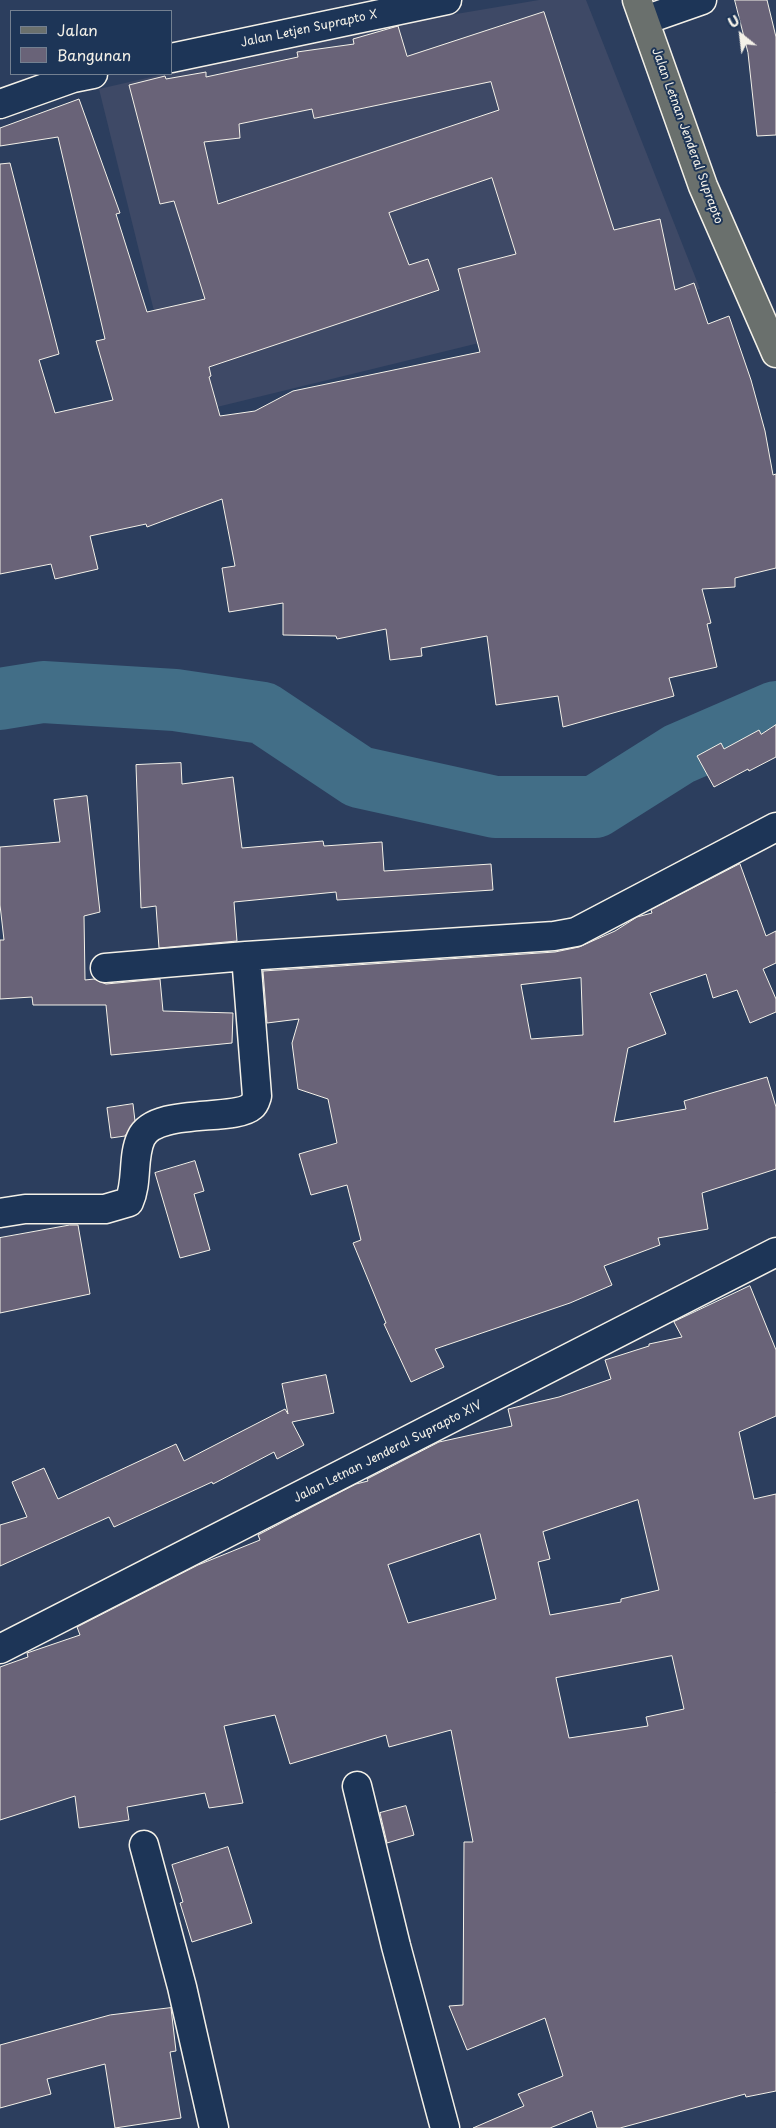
<!DOCTYPE html>
<html>
<head>
<meta charset="utf-8">
<style>
  body { margin:0 }
  #map { position:relative; width:776px; height:2128px; overflow:hidden; background:#2c3e5e; font-family:"Playpen Sans",sans-serif }
  canvas { display:block }
  .legend { position:absolute; left:10px; top:10px; width:162px; height:65px; box-sizing:border-box; background:#1d3557; border:1px solid #738091; margin:0; padding:6px 9px; list-style:none; font-size:15px; color:#f4f1e8 }
  .legend li { display:flex; align-items:center; gap:10px; height:25px }
  .legend b { width:25px; border:1px solid #738091 }
  .north { position:absolute; left:716px; top:10px; width:50px; height:50px; -webkit-text-stroke:4px #1d3557; paint-order:stroke; rotate:331deg; font-size:14px; font-weight:700; line-height:20px; text-align:center; color:#f4f1e8 }
  .north::after { content:''; display:block; margin:auto; width:18px; height:22px; background:#f4f1e8; clip-path:polygon(50% 0,100% 100%,50% 72%,0 100%) }
</style>
</head>
<body>
<div id="map">
<canvas width="776" height="2128"></canvas>
<ul class="legend">
<li><b style="height:6px;background:#6a706d"></b>Jalan</li>
<li><b style="height:14px;background:#696378"></b>Bangunan</li>
</ul>
<div class="north">U</div>
</div>
<script>
const context = document.querySelector('canvas').getContext('2d');
context.lineJoin = 'round';
function fillPath(path, color) { context.fillStyle = color; context.fill(path, 'evenodd'); }
function trace(path, color, width, dash) { context.strokeStyle = color; context.lineWidth = width; context.lineCap = dash ? 'butt' : 'round'; context.setLineDash(dash || []); context.stroke(path); }
function label(font, color, halo, rows, align = 'center') {
  context.font = font + ' "Playpen Sans",sans-serif'; context.lineWidth = 4; context.setLineDash([]); context.textBaseline = 'middle'; context.strokeStyle = halo; context.fillStyle = color; for (const [text, x, y, turn = 0] of rows) {
    context.save(); context.translate(x, y); context.rotate((+turn || 0) * Math.PI / 180); context.textAlign = isNaN(turn) ? turn : align; if (halo) context.strokeText(text, 0, 0); context.fillText(text, 0, 0); context.restore();
  }
}
fillPath(new Path2D(`
  M539,0H586L700,289L180,416L99,89L338,34Z`), '#3e4966');
trace(new Path2D(`
  M0,699L43,692L175,700L263,713L359,777L495,807H595L679,754L776,712`), '#426e87', 62);
const building = new Path2D(`
  M735,0H767L776,37V135L757,136L748,53Z
  M544,12L614,230L660,219L675,290L694,283L708,324L729,316L751,380L765,431L773,475L776,474V568L735,578V587L702,589L711,623L707,624L717,667L669,678L674,696L563,727L558,696L496,705L487,636L421,648L422,656L390,660L386,629L337,639L336,636L283,635V603L229,612L222,568L235,566L222,499L147,527L146,524L90,536L98,569L55,579L51,564L0,574V164L10,163L59,354L39,360L55,413L113,400L96,341L105,339L58,137L0,146V128L79,99L120,213L116,214L147,312L205,299L174,201L160,204L129,85L165,76L166,79L206,72V77L298,57L297,52L354,44L353,39L398,26L407,56ZM491,82L499,110L218,204L204,142L240,138L239,124L312,109L314,118ZM492,178L516,254L458,269L480,352L293,391L255,411L220,416L209,377L211,376L209,367L439,290L428,259L409,265L389,213Z
  M776,725V757L749,771L748,769L714,787L697,756L721,743L724,749L759,730L761,734Z
  M181,763L182,784L233,777L242,848L323,841L324,846L382,842L384,871L491,864L493,890L337,900L336,892L234,902L237,941L159,948L156,906L141,908L136,765Z
  M87,796L100,912L84,916L85,980L94,979L106,984L160,979L163,1011L233,1013L232,1043L111,1055L106,1005H33L32,997L0,999V940H4L0,905V847L60,842L54,800Z
  M740,864L766,936L776,931V963L763,969L776,999V1012L750,1023L737,990L713,998L706,974L650,993L666,1034L628,1048L614,1122L686,1109L684,1101L767,1077L776,1107V1169L702,1193L708,1229L658,1238L660,1245L604,1266L612,1285L570,1303L435,1349L444,1367L411,1382L384,1324L386,1323L353,1243L361,1240L347,1185L311,1195L299,1154L337,1143L328,1099L298,1089L292,1043L299,1019L267,1023L263,971L555,952L579,947L615,931L637,917L652,913L651,910ZM581,978L583,1035L531,1039L521,985Z
  M133,1104L135,1121L125,1136L111,1138L107,1108Z
  M195,1161L204,1191L194,1194L210,1250L180,1258L155,1173Z
  M70,1225H78L90,1294L0,1313V1238Z
  M750,1286L776,1350V1416L739,1432L754,1499L776,1494V2091L746,2097L745,2094L620,2128H597L592,2111L550,2128H473L524,2106L518,2094L563,2076L545,2018L467,2050L449,2006L463,2005L464,1842H473L451,1730L389,1747L386,1735L290,1764L275,1715L224,1726L243,1803L209,1808L205,1793L127,1807L129,1820L79,1828L75,1796L0,1820V1667L28,1657L27,1653L80,1635L77,1627L198,1565L260,1540L258,1535L356,1484L368,1481L367,1479L439,1442L512,1426L508,1409L559,1397L611,1379L605,1360L649,1346V1344L682,1337L674,1322ZM638,1500L659,1590L621,1599V1602L550,1615L538,1562L550,1559L543,1532ZM480,1534L496,1599L408,1623L388,1565ZM672,1656L684,1709L646,1717L648,1726L569,1738L556,1678Z
  M326,1375L334,1413L292,1422L304,1445L277,1459L274,1452L213,1484L212,1482L114,1527L109,1517L0,1566V1525L27,1517L12,1482L44,1468L58,1499L176,1444L184,1461L285,1409L288,1414L282,1384Z
  M406,1806L414,1835L387,1843L380,1813Z
  M228,1847L252,1923L192,1942L180,1903L183,1902L172,1865Z
  M171,2008L176,2051L170,2052L181,2118L115,2128L105,2064L47,2079L51,2094L0,2108V2045L110,2015Z`);
fillPath(building, '#696378');
trace(building, '#f4f1e8', 1);
const minor = new Path2D(`
  M645,20L702,0
  M171,58L447,0
  M0,104L73,78L93,74
  M105,968L246,956
  M0,1213L25,1209H105L129,1202C138,1182 132,1157 141,1138C155,1107 235,1122 252,1106C255,1104 256,1099 257,1096L246,956L554,936L576,932L776,827
  M0,1649L776,1252
  M357,1786L396,1946L445,2128
  M144,1845L182,1987L214,2128`);
const major = new Path2D(`
  M637,0L703,186L776,353`);
trace(minor, '#f4f1e8', 31);
trace(major, '#f4f1e8', 31);
trace(minor, '#1d3557', 28);
trace(major, '#6a706d', 28);
label('12px', '#f4f1e8', '#1d3557', [
  ["Jalan Letjen Suprapto X",309,29,-12],
  ["Jalan Letnan Jenderal Suprapto",687,136,70],
  ["Jalan Letnan Jenderal Suprapto XIV",388,1452,-27]
]);
</script>
</body>
</html>
